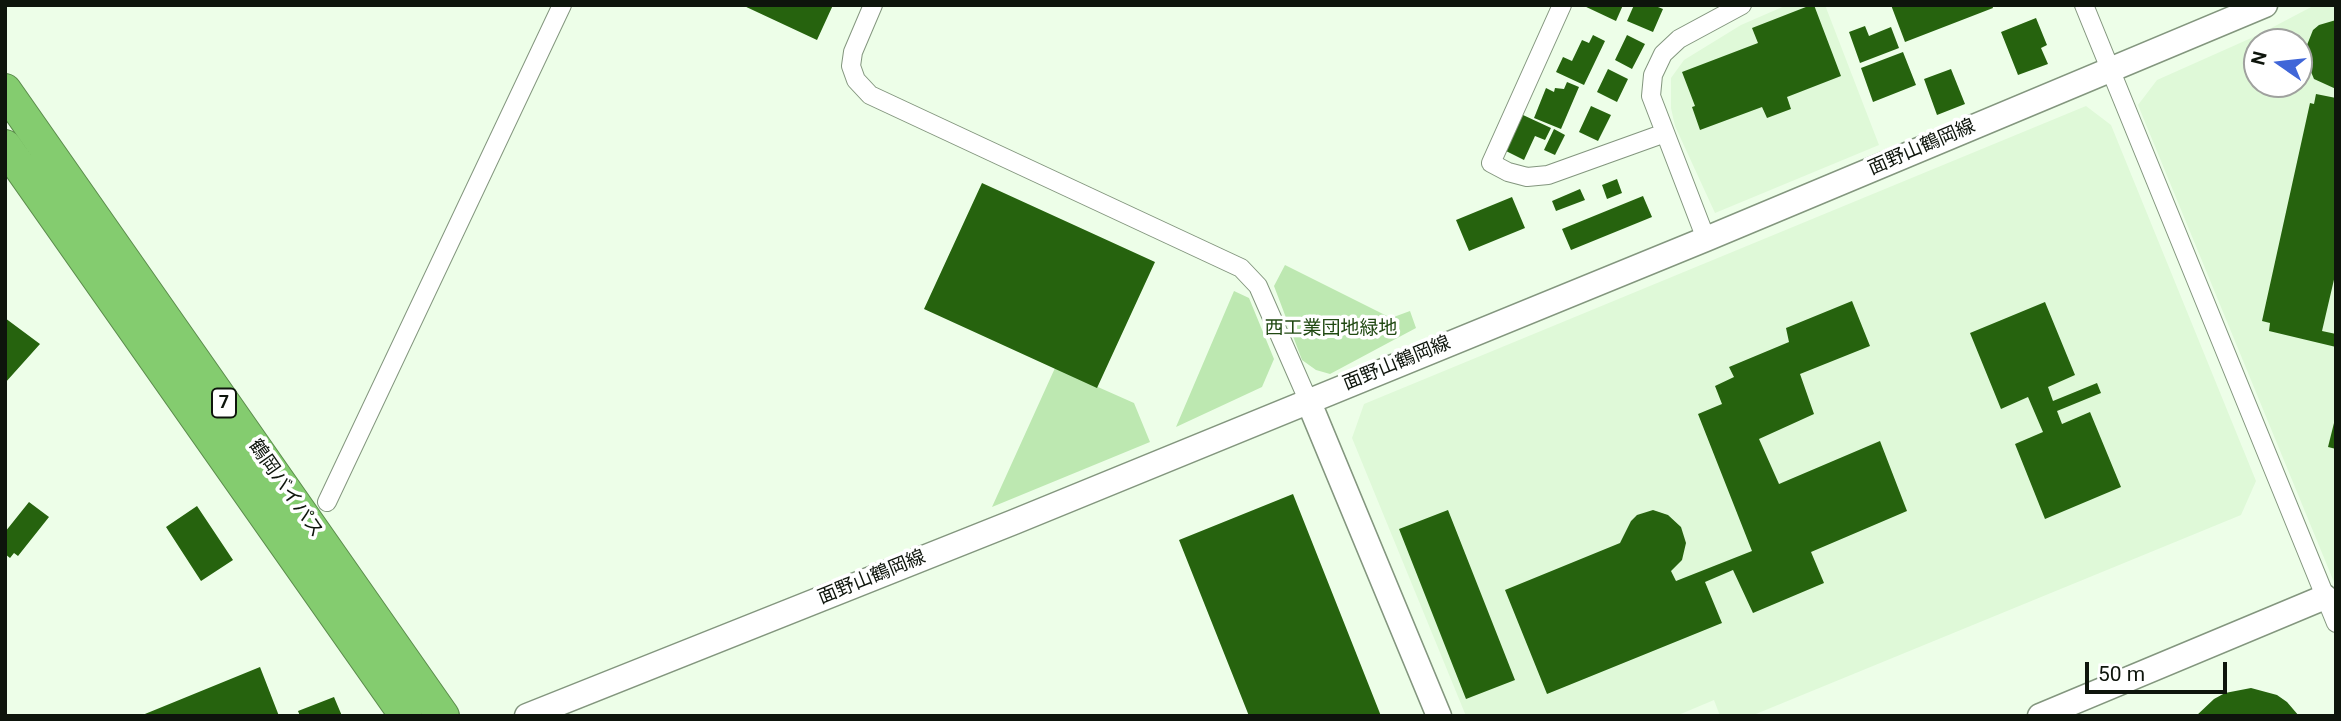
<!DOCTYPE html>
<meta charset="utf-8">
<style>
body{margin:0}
#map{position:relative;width:2341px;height:721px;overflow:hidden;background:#edfee8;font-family:Roboto,sans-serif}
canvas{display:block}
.frame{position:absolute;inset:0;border:7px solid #0e150c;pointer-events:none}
.north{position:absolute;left:2243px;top:28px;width:70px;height:70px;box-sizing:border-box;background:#fff;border:2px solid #9fa19e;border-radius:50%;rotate:284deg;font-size:19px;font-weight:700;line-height:28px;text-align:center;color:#0e150c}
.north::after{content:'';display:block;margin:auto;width:24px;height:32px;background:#4066d8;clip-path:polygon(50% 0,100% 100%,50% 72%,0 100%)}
.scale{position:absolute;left:2085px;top:662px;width:142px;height:32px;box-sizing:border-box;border:4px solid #0e150c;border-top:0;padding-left:9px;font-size:21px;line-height:24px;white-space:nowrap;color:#0e150c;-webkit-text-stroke:5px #fff;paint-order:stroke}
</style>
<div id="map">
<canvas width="2341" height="721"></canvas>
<div class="frame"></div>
<div class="north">N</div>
<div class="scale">50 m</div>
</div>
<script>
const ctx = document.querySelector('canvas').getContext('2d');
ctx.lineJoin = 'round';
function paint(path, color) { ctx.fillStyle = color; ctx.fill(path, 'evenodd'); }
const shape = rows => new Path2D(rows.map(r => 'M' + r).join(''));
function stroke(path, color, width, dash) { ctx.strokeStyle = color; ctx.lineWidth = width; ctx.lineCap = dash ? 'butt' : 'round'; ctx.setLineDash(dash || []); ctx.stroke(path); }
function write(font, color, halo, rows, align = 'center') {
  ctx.font = font + ' Roboto,"Noto Sans JP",sans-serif'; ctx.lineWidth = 7; ctx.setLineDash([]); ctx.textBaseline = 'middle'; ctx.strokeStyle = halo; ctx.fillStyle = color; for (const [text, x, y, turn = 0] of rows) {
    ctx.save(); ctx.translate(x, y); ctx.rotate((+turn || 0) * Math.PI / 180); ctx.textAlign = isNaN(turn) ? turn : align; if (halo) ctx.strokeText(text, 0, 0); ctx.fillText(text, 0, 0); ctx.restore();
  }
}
paint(shape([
 [1787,5,1825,5,1879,145,1715,213,1675,126,1671,108,1671,78,1684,60,1741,25],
 [2315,5,2336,5,2336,587,2138,105,2157,80,2258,35],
 [2257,42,2299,42,2299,84,2257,84],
 [2086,106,2111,125,2256,481,2241,515,1751,716,1720,716,1714,700,1676,716,1466,716,1352,438,1364,404]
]), '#dff9d8');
paint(shape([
 [1285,265,1391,318,1410,311,1416,328,1330,374,1316,370,1302,360,1274,286],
 [1234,291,1249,298,1274,359,1262,387,1176,427],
 [1055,368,1134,403,1150,442,992,507]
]), '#bde8b1');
paint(shape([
 [742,5,833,5,817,40],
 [1582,5,1623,5,1616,21],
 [1634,5,1653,5,1663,9,1653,32,1627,21],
 [1811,5,1814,5,1841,76,1787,97,1791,109,1767,118,1762,107,1700,130,1692,107,1695,106,1682,72,1758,43,1752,28],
 [1891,5,1992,5,1993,8,1905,42],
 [2036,18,2047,45,2041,48,2048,64,2018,75,2001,32],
 [2336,20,2336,89,2314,79,2306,60,2305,50,2313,30,2319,25],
 [1865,26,1869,36,1891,27,1899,48,1860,63,1849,32],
 [1593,35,1605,41,1584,85,1556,72,1563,57,1572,61,1582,40,1589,43],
 [1627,35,1645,44,1632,69,1615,60],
 [1903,52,1916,85,1873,102,1861,68],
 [1608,69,1628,79,1617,102,1597,92],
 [1951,69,1965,104,1937,115,1924,79],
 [1567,82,1579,87,1561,129,1534,118,1546,88,1554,92,1555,88,1564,89],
 [2316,94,2336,98,2336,271,2322,331,2336,334,2336,347,2269,331,2270,323,2262,321,2310,103,2314,104],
 [1591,106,1611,115,1598,141,1579,132],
 [1523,115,1551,128,1545,140,1535,136,1524,160,1506,151],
 [1554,129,1565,135,1555,155,1544,150],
 [1617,179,1622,193,1607,199,1602,185],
 [982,183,1155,262,1097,388,924,309],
 [1580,189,1585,200,1556,211,1552,201],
 [1643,196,1652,217,1571,250,1562,229],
 [1512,197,1525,228,1469,251,1456,220],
 [1852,301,1870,346,1800,374,1814,414,1759,439,1779,484,1880,441,1907,511,1811,552,1824,583,1753,613,1733,570,1705,582,1722,623,1547,694,1505,590,1620,543,1631,521,1637,515,1653,510,1668,515,1681,527,1686,543,1682,560,1671,571,1676,581,1752,551,1698,414,1722,404,1715,386,1734,377,1729,367,1789,342,1786,328],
 [2045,302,2075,375,2048,387,2053,401,2097,383,2101,393,2057,411,2062,424,2090,412,2121,487,2045,519,2015,444,2043,432,2028,397,2001,409,1970,333],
 [5,318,40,344,5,383],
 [2335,419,2336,419,2336,449,2328,447],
 [1293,494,1381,716,1249,716,1179,540],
 [29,502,49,517,18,556,14,553,10,558,5,554,5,532],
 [197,506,233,560,201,581,166,527],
 [1448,510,1515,680,1466,699,1399,529],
 [260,667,279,716,140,716],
 [2251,688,2277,695,2287,702,2299,716,2196,716,2214,699,2225,693],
 [334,697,342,716,300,716,298,711]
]), '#26630e');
const street = shape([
 [873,5,853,52,851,66,856,80,870,95,1241,268,1258,286,1308,400],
 [1562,5,1491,163,1508,172,1527,177,1548,175,1665,133],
 [2084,5,2336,623],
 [1706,239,1651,96,1653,75,1663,54,1679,39,1742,5],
 [327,502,562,5]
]);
const secondary = shape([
 [1308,400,1439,716],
 [527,716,1014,522,1706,239,2265,5],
 [2040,716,2325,597]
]);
const highway = shape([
 [5,90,443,716],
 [5,146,406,716]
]);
stroke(street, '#83967e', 20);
stroke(secondary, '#83967e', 27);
stroke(highway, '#5b8c4c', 34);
stroke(street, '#fff', 18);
stroke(secondary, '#fff', 24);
stroke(highway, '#84cc6f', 32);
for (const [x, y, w] of [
 [224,403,24]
]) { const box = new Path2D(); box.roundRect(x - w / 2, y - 14.5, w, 29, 5); ctx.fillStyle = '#fff'; ctx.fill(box); stroke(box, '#0e150c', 2); }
write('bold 18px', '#0e150c', null, [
 ["7",224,403]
]);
write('19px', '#0e150c', '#fff', [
 ["面野山鶴岡線",1922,148,-23],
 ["面野山鶴岡線",1397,364,-22],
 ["鶴岡バイパス",285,489,55],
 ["面野山鶴岡線",872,578,-22]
]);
write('19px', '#204912', '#fff', [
 ["西工業団地緑地",1331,329]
]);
</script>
